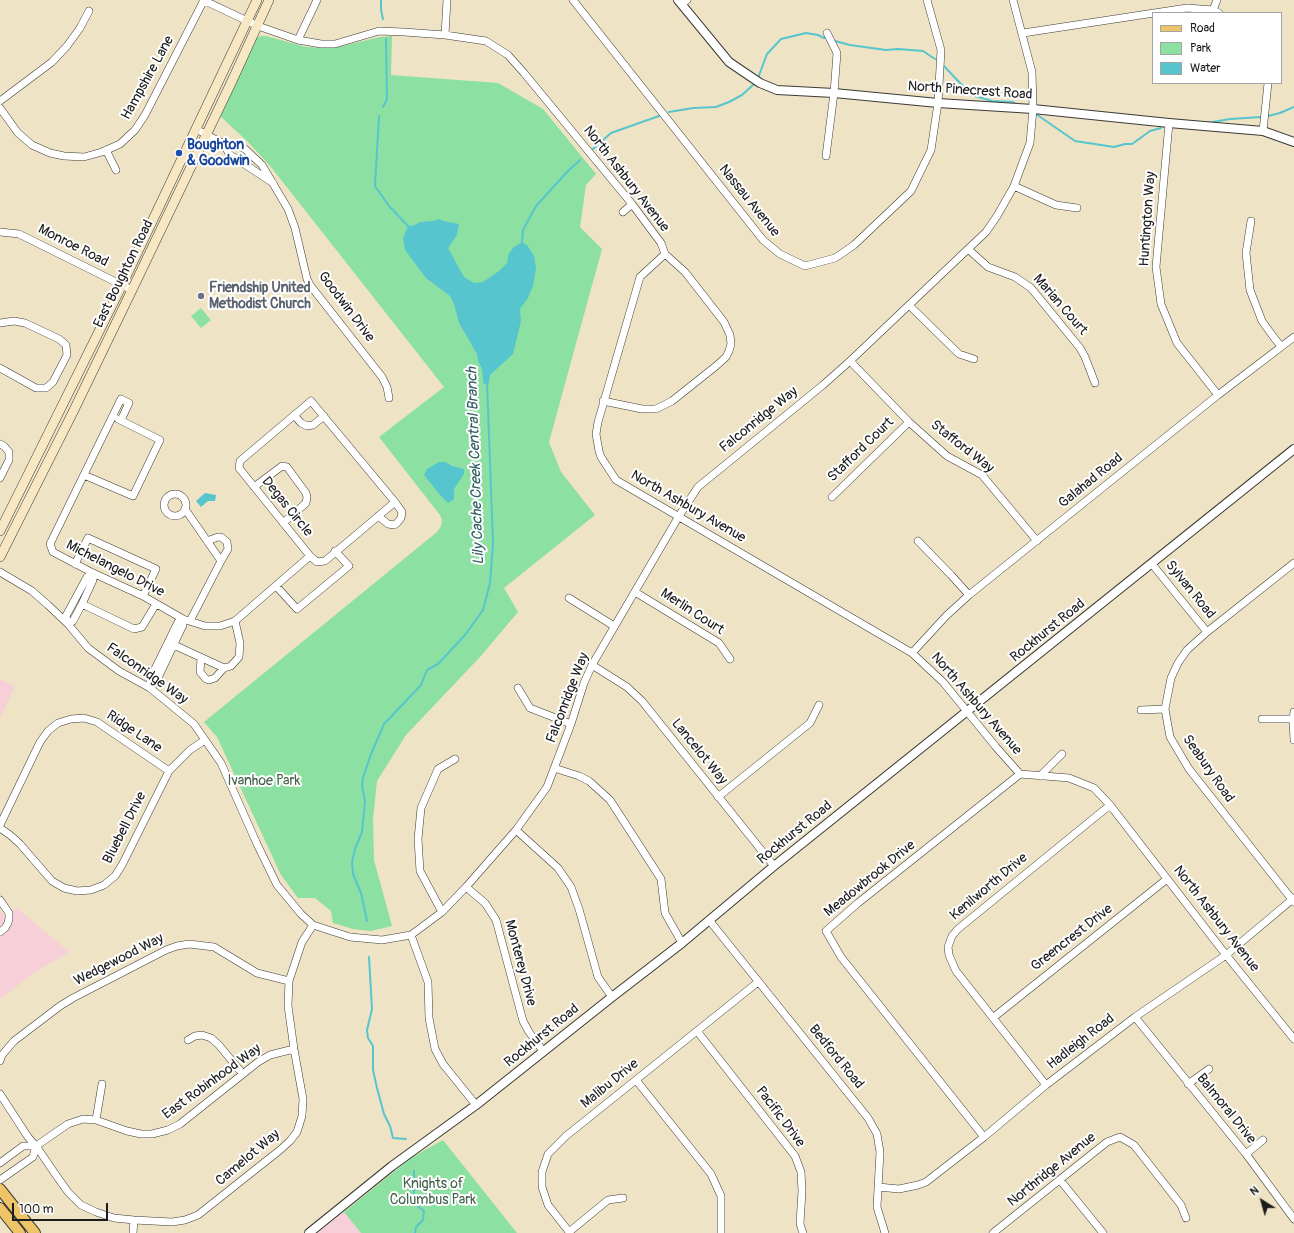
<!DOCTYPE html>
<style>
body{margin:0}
#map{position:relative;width:1294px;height:1233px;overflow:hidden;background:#eee3c5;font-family:Pangolin,sans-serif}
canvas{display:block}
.legend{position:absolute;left:1152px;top:12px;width:130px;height:72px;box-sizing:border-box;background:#fff;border:1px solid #a4a4a4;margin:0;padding:5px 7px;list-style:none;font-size:12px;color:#1c1c1c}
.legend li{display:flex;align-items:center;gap:8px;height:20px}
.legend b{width:20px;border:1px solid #a4a4a4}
.north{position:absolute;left:1242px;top:1181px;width:40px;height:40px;-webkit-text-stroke:3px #fff;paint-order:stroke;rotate:323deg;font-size:11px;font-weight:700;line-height:16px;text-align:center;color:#1c1c1c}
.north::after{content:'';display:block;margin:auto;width:14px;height:18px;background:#1c1c1c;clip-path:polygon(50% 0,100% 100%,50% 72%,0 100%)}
.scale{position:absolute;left:12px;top:1203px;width:96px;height:18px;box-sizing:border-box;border:2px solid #1c1c1c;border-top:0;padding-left:5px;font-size:12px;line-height:14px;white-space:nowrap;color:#1c1c1c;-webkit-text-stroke:3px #fff;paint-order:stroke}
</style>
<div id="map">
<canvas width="1294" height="1233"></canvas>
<ul class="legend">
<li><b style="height:5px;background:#eec469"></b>Road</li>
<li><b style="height:11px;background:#8ce0a1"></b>Park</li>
<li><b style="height:11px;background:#57c5cd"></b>Water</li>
</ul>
<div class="north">N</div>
<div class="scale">100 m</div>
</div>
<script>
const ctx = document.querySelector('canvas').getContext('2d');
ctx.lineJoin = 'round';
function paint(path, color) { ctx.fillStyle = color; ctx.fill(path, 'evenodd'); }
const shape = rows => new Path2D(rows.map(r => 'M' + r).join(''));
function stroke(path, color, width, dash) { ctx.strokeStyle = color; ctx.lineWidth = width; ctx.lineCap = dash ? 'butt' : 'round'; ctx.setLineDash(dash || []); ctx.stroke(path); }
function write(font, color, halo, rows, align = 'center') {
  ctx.font = font + ' Pangolin,sans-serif'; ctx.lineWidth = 4; ctx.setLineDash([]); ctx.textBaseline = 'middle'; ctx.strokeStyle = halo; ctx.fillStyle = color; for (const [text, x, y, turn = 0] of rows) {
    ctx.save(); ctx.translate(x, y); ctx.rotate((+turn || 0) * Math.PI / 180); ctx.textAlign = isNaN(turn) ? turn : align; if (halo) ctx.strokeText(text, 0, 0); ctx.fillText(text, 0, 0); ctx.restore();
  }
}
paint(shape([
 [0,679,15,687,0,718],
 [17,908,69,952,37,971,0,999,0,911,5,917],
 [344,1212,361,1233,317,1233]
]), '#f6cfd8');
paint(shape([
 [261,36,266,36,306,47,334,48,380,37,392,36,391,75,498,83,543,109,596,174,586,185,580,227,602,249,549,442,561,472,595,515,504,588,518,612,480,657,406,735,377,781,373,819,374,860,392,926,371,931,353,929,333,923,331,911,315,898,298,898,281,875,217,737,204,722,437,532,441,526,442,520,440,515,379,437,444,387,271,167,248,142,219,115,256,38],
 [201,308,211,320,201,328,191,316],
 [443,1140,517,1233,361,1233,344,1212,411,1158]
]), '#8ce0a1');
paint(shape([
 [439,219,443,221,459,224,457,235,448,248,464,277,474,283,483,282,499,271,507,263,509,253,514,247,522,242,527,245,534,256,536,269,533,286,528,298,520,309,521,321,513,354,490,375,489,383,484,384,483,380,482,369,478,361,477,354,459,323,454,304,450,296,426,278,405,250,403,239,408,226,415,225,420,222,432,221],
 [439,462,445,462,452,466,464,469,464,474,454,489,454,499,448,503,441,496,424,475,427,469],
 [205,493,216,495,215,501,208,501,201,507,196,501]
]), '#57c5cd');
stroke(shape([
 [381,0,381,10,383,19],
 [835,41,850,45,886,50,898,49,923,51,935,59],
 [942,64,961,84,975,96,992,101,1013,102,1017,105],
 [758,78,767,54,781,39,806,33,818,35,824,38],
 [383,107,387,99,386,39],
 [669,112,693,108,716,107,729,102,742,95,753,85],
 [1036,114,1075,141,1114,147,1125,144,1132,144,1150,131,1161,128],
 [379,116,375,186,389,206,409,227],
 [1268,116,1280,113,1294,107],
 [1207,123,1230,119,1261,117],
 [593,149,611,133,659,116],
 [522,242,523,230,536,206,567,172,580,160],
 [367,921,361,893,353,874,352,862,355,849,362,832,365,801,362,786,363,778,371,754,384,724,421,685,427,670,438,664,465,635,483,610,490,583,493,543,487,382],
 [369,957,372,1009,367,1030,368,1038,373,1046,373,1070,377,1088,384,1114,390,1126,393,1138,406,1139],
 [414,1171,414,1203,424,1211,423,1220,416,1227,415,1233]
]), '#57c5cd', 2);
const minor = shape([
 [203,0,258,26,298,40,321,44,335,44,379,31,404,32,445,35,486,41,508,55,524,73,632,204,661,243,665,254,640,277,598,422,596,434,599,451,601,457,616,480,912,653,943,682,996,747,1020,774,1069,778,1094,788,1110,805,1226,955,1294,1039],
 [573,0,763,240,780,254,805,266,835,258,841,254,854,245,911,191,931,150,938,103,941,50,927,0],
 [682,4,687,0],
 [1213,10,1217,0],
 [1023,33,1187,8,1213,10,1219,13],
 [445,35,447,0],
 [298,40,317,0],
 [0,101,52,62,67,46,80,28,89,11],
 [0,108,18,133,32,145,50,153,64,156,84,157,102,152,120,144,135,130,145,115,204,0],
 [1169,123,1156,267,1161,304,1177,343,1218,395],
 [196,129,224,144],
 [1263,131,1268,83],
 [106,150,116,170],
 [826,156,834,93,837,53,827,33],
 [273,183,229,154,224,144,235,144,245,149,262,165,288,209,295,228,307,279,310,285,382,377,387,387,389,398],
 [1014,186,1056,205,1077,208],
 [623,212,632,204],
 [1251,221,1246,253,1250,290,1262,321,1275,339,1281,346],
 [0,232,19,234,132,290],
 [968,249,988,267,1015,277,1031,288,1080,348,1085,357,1095,383],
 [910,306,959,354,974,359],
 [0,323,14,321,25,323,59,339,66,345,67,355,53,382,46,388,36,388,0,368],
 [850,361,909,422,947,456,982,475,1037,541],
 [311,401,395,502,325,561,317,562,310,556,239,468,240,461,311,401],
 [603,401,642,409,656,409,672,401,716,366,726,357,729,351,731,344,730,335,724,322,685,272,665,254],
 [294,415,301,423,307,426,313,425,324,416],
 [121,420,129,403,121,399,50,544,53,552,93,573,143,596,183,619,205,626,220,626,235,621,310,556],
 [0,444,4,446,9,452,9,460,0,478],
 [84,475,133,496,160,440,118,419],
 [254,487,282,466,287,467,306,493,307,497,306,503,283,523],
 '164 505a11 11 0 1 1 22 0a11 11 0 1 1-22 0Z',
 [832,497,909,422],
 [185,509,221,561,190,621],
 [378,516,388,524,394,525,397,523,401,518,402,512,395,502],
 [207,541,218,537,221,537,227,542,228,549,221,561],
 [918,541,951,575,969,595],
 [75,564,88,538,156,569,143,596],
 [1152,564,1207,632],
 [0,572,32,591,48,605,68,624,88,648,119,671,150,688,194,724,221,763,257,844,277,885,301,914,313,925,350,937,382,940,411,935,442,912,466,887,516,830,547,787,571,724,584,683,592,665,679,516,698,487,823,385,850,361,968,249,986,232,997,216,1014,186,1030,143,1033,109,1032,72,1013,0],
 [93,573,93,580,82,604,73,621,68,624,66,616,87,577,93,573],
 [276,586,297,609,349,566,335,551],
 [635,592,719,643,730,659],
 [569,598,614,626],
 [82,604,134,629,142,627,156,604],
 [174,645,224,668,231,666,239,657,240,643,235,621],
 [912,653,946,616,969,595,1218,395,1294,337],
 [201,658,200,672,206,679,209,680,215,678,224,668],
 [592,665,627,687,642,701,774,866],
 [150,688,150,679,178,622,183,619],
 [150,688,156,682,183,625,183,619],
 [518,688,530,708,571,724],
 [1141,710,1165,709],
 [1294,712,1293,719,1294,740],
 [1262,719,1293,719],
 [554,768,579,776,589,781,610,800,661,879,665,913,682,943],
 [1040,776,1062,754],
 [718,797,810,723,819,705],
 [0,825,40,742,48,731,58,723,71,719,84,718,97,722,169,771],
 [0,828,10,835,20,844,52,881,64,888,77,891,91,890,104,885,115,876,122,865,169,771,190,750,205,740],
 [516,830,558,868,571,887,579,909,598,977,612,997],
 [466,887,485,903,496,920,523,1021,529,1032,543,1051],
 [0,900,9,913,9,918,8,923,5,928,0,932],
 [1294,902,1189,769,1170,737,1165,709,1171,678,1178,663,1187,650,1207,632,1294,563],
 [442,912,420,871,418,839,421,808,438,769,455,759],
 [709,920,868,1118,877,1134,880,1152,877,1207,885,1233],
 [411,935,428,982,429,1018,435,1049,443,1064,476,1105],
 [994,1017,1167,879],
 [1135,1017,1246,1154,1294,1219],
 [697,1031,795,1156,801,1172,802,1191,800,1224,803,1233],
 [188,1040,195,1036,202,1035,211,1038,218,1044,242,1073],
 [0,1061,2,1055,14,1041,60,1006,73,998,166,950,177,946,189,944,214,947,257,973,289,981],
 [636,1080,711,1174,721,1196,721,1233],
 [1188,1084,1209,1069],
 [1046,1085,956,971,949,955,948,947,952,936,958,929,1110,805],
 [0,1094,28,1137,36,1146,58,1178,68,1192,81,1205,96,1212,114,1218,134,1220,172,1222,185,1220,198,1215,280,1150,290,1141,297,1132,302,1116,303,1099,294,1049,288,1006,289,981,302,942,313,925],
 [96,1120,102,1084],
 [984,1137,841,957,826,931,858,903,1020,774],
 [1246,1154,1263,1140],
 [0,1163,23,1146,36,1146],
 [0,1180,33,1157,36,1146,68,1124,83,1119,96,1120,127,1131,141,1134,152,1134,168,1130,180,1124,258,1062,270,1055,294,1049],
 [1060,1180,1103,1233],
 [878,1187,899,1189,918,1185,926,1182,984,1137,1046,1085,1135,1017,1226,955,1294,898],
 [569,1232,608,1200,623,1198],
 [133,1233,134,1220],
 [570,1233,548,1205,542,1187,542,1172,548,1154,566,1136,758,982],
 [993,1233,1107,1142,1120,1137,1134,1145,1181,1205,1186,1218]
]);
const tertiary = shape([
 [678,0,729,62,760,83,777,90,834,93,938,103,1033,109,1169,123,1263,131,1294,142],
 [309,1233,392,1166,476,1105,612,997,682,943,774,866,1294,449]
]);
const secondary = shape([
 [0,531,122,285,257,0],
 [0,557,73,412,132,290,232,81,269,0]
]);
const primary = shape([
 [0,1189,35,1233],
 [0,1208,20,1233]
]);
stroke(minor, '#3c3a35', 8);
stroke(tertiary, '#3c3a35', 10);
stroke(secondary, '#3c3a35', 10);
stroke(primary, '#3c3a35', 12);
stroke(minor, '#fff', 7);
stroke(tertiary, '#fff', 8);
stroke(secondary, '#f8e7c3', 9);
stroke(primary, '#eec469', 10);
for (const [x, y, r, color] of [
 [179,153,4,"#1a4fb4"],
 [201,296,4,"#6b7280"]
]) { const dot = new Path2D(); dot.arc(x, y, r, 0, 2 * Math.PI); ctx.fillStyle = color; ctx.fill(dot); stroke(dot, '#fff', 1.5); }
write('14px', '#1c1c1c', '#fff', [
 ["Hampshire Lane",148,78,-61],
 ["North Pinecrest Road",970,91,4],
 ["North Ashbury Avenue",626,179,52],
 ["Nassau Avenue",749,201,51],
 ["Huntington Way",1148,219,-86],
 ["Monroe Road",73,246,27],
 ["East Boughton Road",124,274,-64],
 ["Marian Court",1060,305,49],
 ["Goodwin Drive",346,307,53],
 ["Falconridge Way",759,420,-39],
 ["Stafford Way",962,447,38],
 ["Stafford Court",861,450,-44],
 ["Galahad Road",1091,481,-39],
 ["Degas Circle",287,507,51],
 ["North Ashbury Avenue",688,507,30],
 ["Michelangelo Drive",115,569,27],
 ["Sylvan Road",1190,590,51],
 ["Merlin Court",692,612,33],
 ["Rockhurst Road",1048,631,-39],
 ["Falconridge Way",147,674,35],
 ["Falconridge Way",568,698,-69],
 ["North Ashbury Avenue",976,704,49],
 ["Ridge Lane",134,732,34],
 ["Lancelot Way",699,752,51],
 ["Seabury Road",1208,769,55],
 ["Bluebell Drive",125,828,-63],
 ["Rockhurst Road",795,833,-39],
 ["Meadowbrook Drive",870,879,-39],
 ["Kenilworth Drive",989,887,-40],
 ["North Ashbury Avenue",1216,919,52],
 ["Greencrest Drive",1072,938,-38],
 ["Wedgewood Way",119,960,-27],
 ["Monterey Drive",520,963,75],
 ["Rockhurst Road",542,1036,-39],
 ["Hadleigh Road",1081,1042,-38],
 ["Bedford Road",836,1057,51],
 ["East Robinhood Way",212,1082,-36],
 ["Malibu Drive",610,1084,-39],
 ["Balmoral Drive",1226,1109,51],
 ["Pacific Drive",780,1117,53],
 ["Camelot Way",248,1158,-40],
 ["Northridge Avenue",1052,1170,-39]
]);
write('bold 14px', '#164399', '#fff', [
 ["Boughton",187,145],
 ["& Goodwin",187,161]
], 'left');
write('bold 14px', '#5b616d', '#fff', [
 ["Friendship United",209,288],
 ["Methodist Church",209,304]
], 'left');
write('14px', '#43614b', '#fff', [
 ["Ivanhoe Park",264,781],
 ["Knights of",433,1184],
 ["Columbus Park",433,1200]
]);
write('italic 15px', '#346063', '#fff', [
 ["Lily Cache Creek Central Branch",476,466,-92]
]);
</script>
